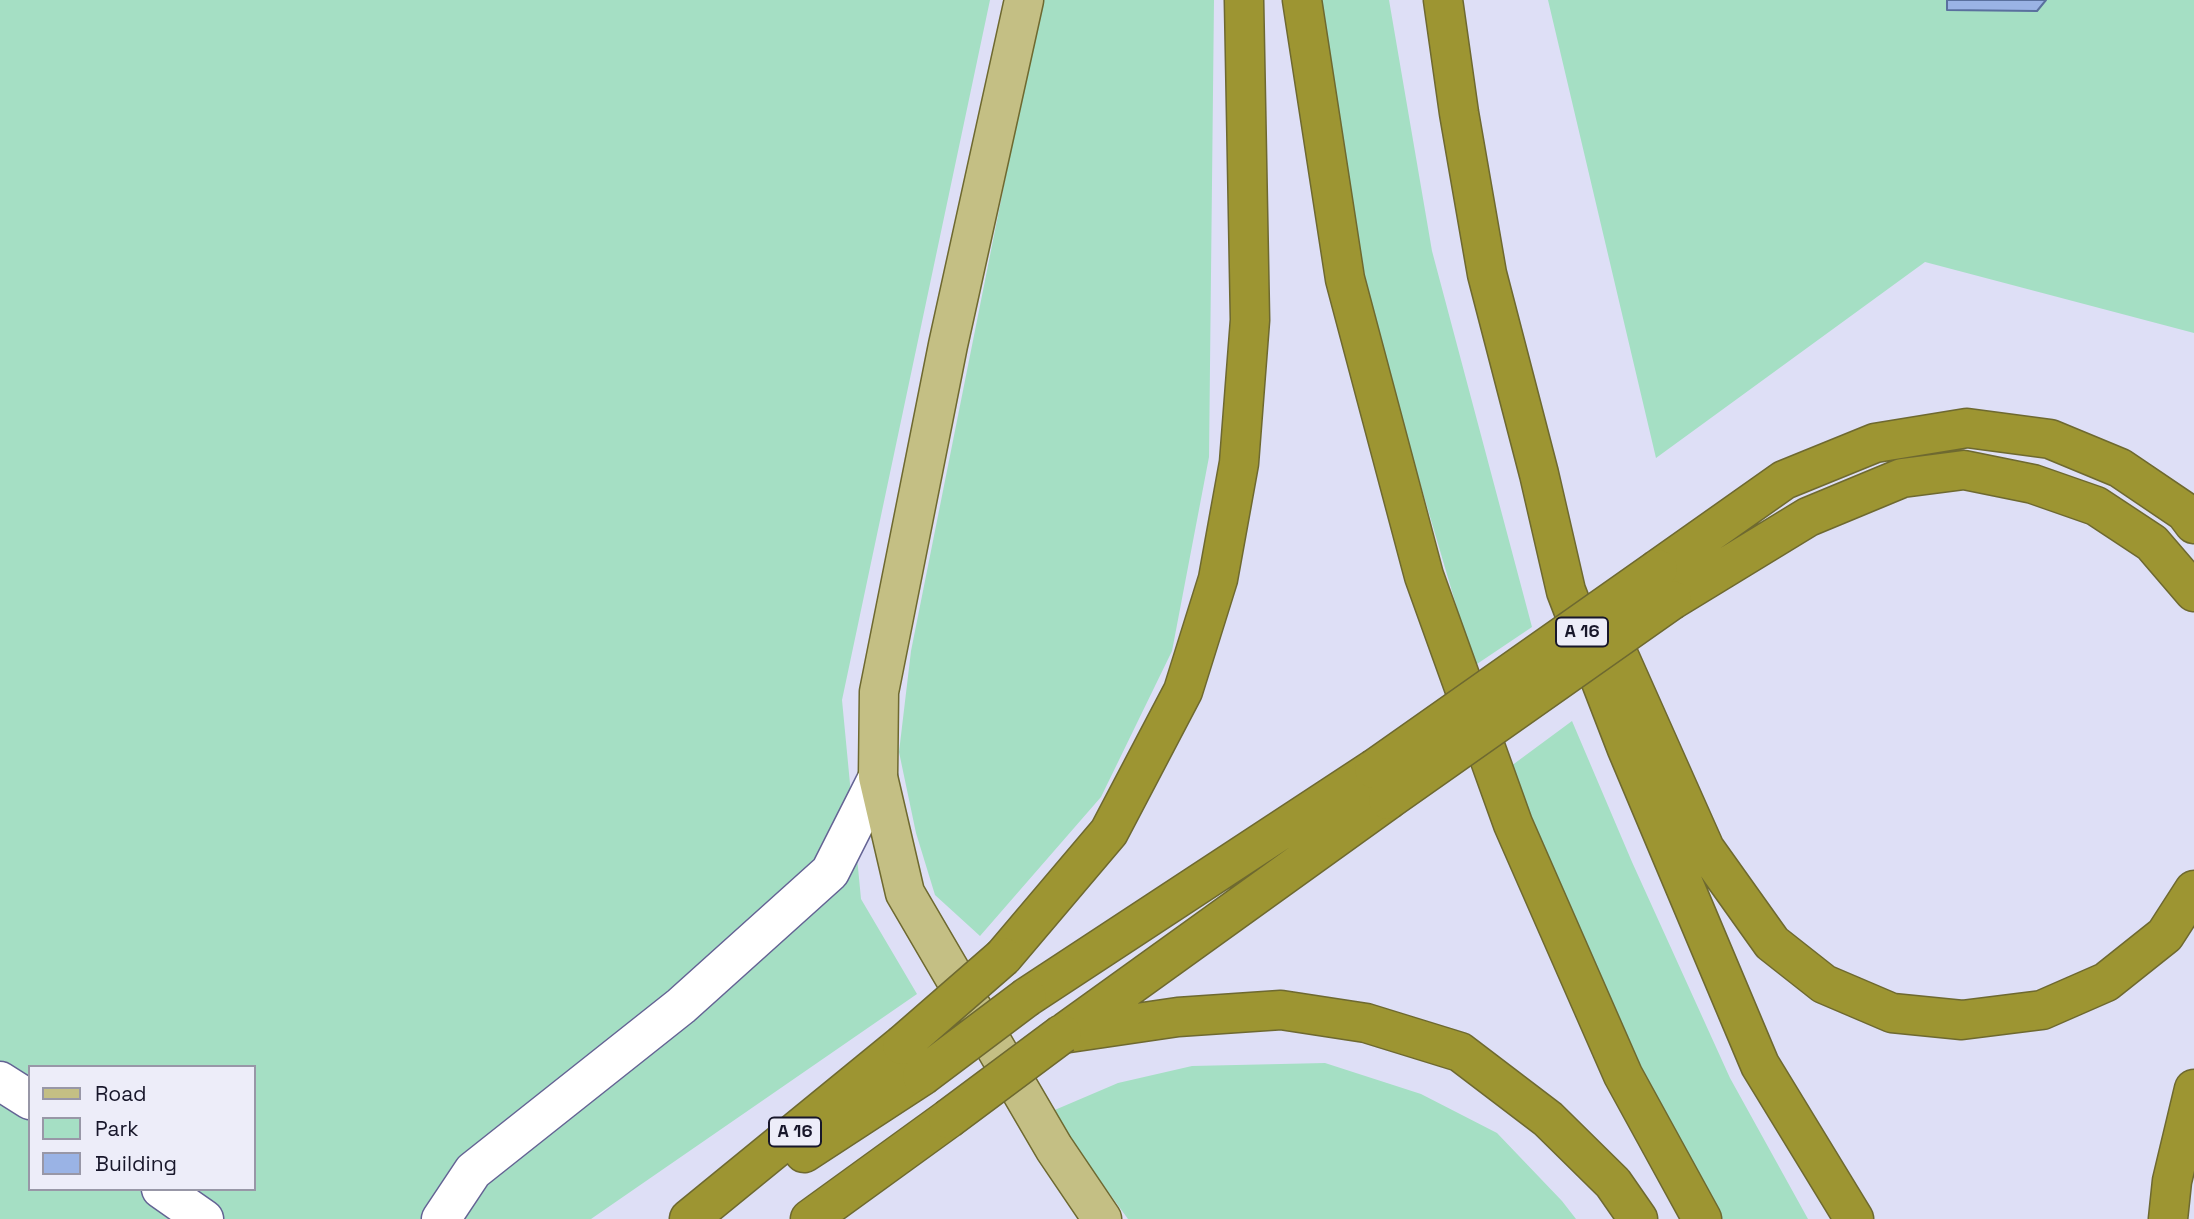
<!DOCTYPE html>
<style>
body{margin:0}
#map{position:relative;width:2194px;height:1219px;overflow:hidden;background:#dedff6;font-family:"Space Grotesk",sans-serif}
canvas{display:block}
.legend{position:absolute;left:28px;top:1065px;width:228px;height:126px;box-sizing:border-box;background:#ededf9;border:2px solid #9897a7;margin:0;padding:9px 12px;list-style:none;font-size:21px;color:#18172b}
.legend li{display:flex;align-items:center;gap:14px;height:35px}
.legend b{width:35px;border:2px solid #9897a7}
</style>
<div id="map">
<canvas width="2194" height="1219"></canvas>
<ul class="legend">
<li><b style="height:9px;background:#c4bf84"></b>Road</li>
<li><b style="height:19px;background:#a5dfc4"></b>Park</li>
<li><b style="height:19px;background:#9ab3e5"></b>Building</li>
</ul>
</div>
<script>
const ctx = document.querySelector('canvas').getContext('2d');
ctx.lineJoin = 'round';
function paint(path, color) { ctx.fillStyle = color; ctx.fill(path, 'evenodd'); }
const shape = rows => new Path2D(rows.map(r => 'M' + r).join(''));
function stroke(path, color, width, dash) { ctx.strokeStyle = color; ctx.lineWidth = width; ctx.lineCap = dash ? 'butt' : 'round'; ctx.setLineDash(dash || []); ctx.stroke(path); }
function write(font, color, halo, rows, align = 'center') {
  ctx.font = font + ' "Space Grotesk",sans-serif'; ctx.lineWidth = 7; ctx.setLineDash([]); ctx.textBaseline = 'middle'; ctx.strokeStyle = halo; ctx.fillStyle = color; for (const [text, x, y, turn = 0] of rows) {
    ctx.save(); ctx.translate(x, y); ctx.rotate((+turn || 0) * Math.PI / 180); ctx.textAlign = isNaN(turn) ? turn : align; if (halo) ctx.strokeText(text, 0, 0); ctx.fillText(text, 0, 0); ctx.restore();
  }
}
paint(shape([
 [0,0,990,0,842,700,861,899,917,994,591,1219,0,1219],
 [30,1067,254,1067,254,1189,30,1189],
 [1041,0,1214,0,1209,457,1172,651,1101,797,980,936,935,895,916,833,899,752,911,651],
 [1317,0,1389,0,1432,251,1532,627,1474,666,1375,330,1323,51],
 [1548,0,2194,0,2194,333,1925,262,1656,458],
 [1572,721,1632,862,1730,1078,1808,1219,1721,1219,1629,1044,1507,769],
 [1325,1063,1421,1094,1497,1133,1562,1201,1576,1219,1128,1219,1050,1112,1118,1083,1192,1066]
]), '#a5dfc4');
const building = shape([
 [1947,0,2046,0,2037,11,1947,10,1947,0]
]);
paint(building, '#9ab3e5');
stroke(building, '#5a709e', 2);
const minor = shape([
 [0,1081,30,1100],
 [161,1189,204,1219],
 [441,1219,473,1171,681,1006,830,872,878,777]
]);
const major = shape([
 [1024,0,948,345,879,692,878,777,905,893,1054,1148,1102,1219]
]);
const highway = shape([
 [1302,0,1345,279,1424,576,1513,824,1623,1075,1702,1219],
 [1443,0,1459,113,1487,274,1539,474,1566,591,1627,749,1760,1065,1854,1219],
 [1658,569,1784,480,1875,443,1967,428,2050,439,2120,468,2185,512,2194,524],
 [1672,600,1808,517,1902,478,1964,470,2033,484,2096,506,2152,543,2194,592],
 [1599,611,1705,849,1772,943,1824,984,1892,1013,1962,1020,2042,1010,2106,982,2165,935,2194,890],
 [1003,957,1109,832,1183,691,1218,579,1239,463,1250,320,1244,0],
 [1027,997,1374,769],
 [1067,1031,1388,800],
 [1062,1034,1178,1017,1281,1010,1366,1023,1460,1052,1548,1119,1613,1183,1638,1219],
 [804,1153,922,1076],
 [689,1219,902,1045],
 [810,1219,948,1119],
 [2168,1219,2172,1181,2194,1089]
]);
stroke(minor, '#646394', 41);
stroke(major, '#6e6930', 41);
stroke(highway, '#6e6930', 41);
stroke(minor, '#fff', 38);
stroke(major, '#c4bf84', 38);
stroke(highway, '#9d9532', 38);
const highwayBridge = shape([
 [1374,769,1658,569],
 [1388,800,1672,600],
 [902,1045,1003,957],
 [922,1076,1027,997],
 [948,1119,1062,1034]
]);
stroke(highwayBridge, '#6e6930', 41, []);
stroke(highwayBridge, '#9d9532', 38);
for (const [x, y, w] of [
 [1582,632,52],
 [795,1132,52]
]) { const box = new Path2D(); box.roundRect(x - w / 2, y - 14.5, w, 29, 5); ctx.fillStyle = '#ededf9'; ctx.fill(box); stroke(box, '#18172b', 2); }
write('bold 18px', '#18172b', null, [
 ["A 16",1582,632],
 ["A 16",795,1132]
]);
</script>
